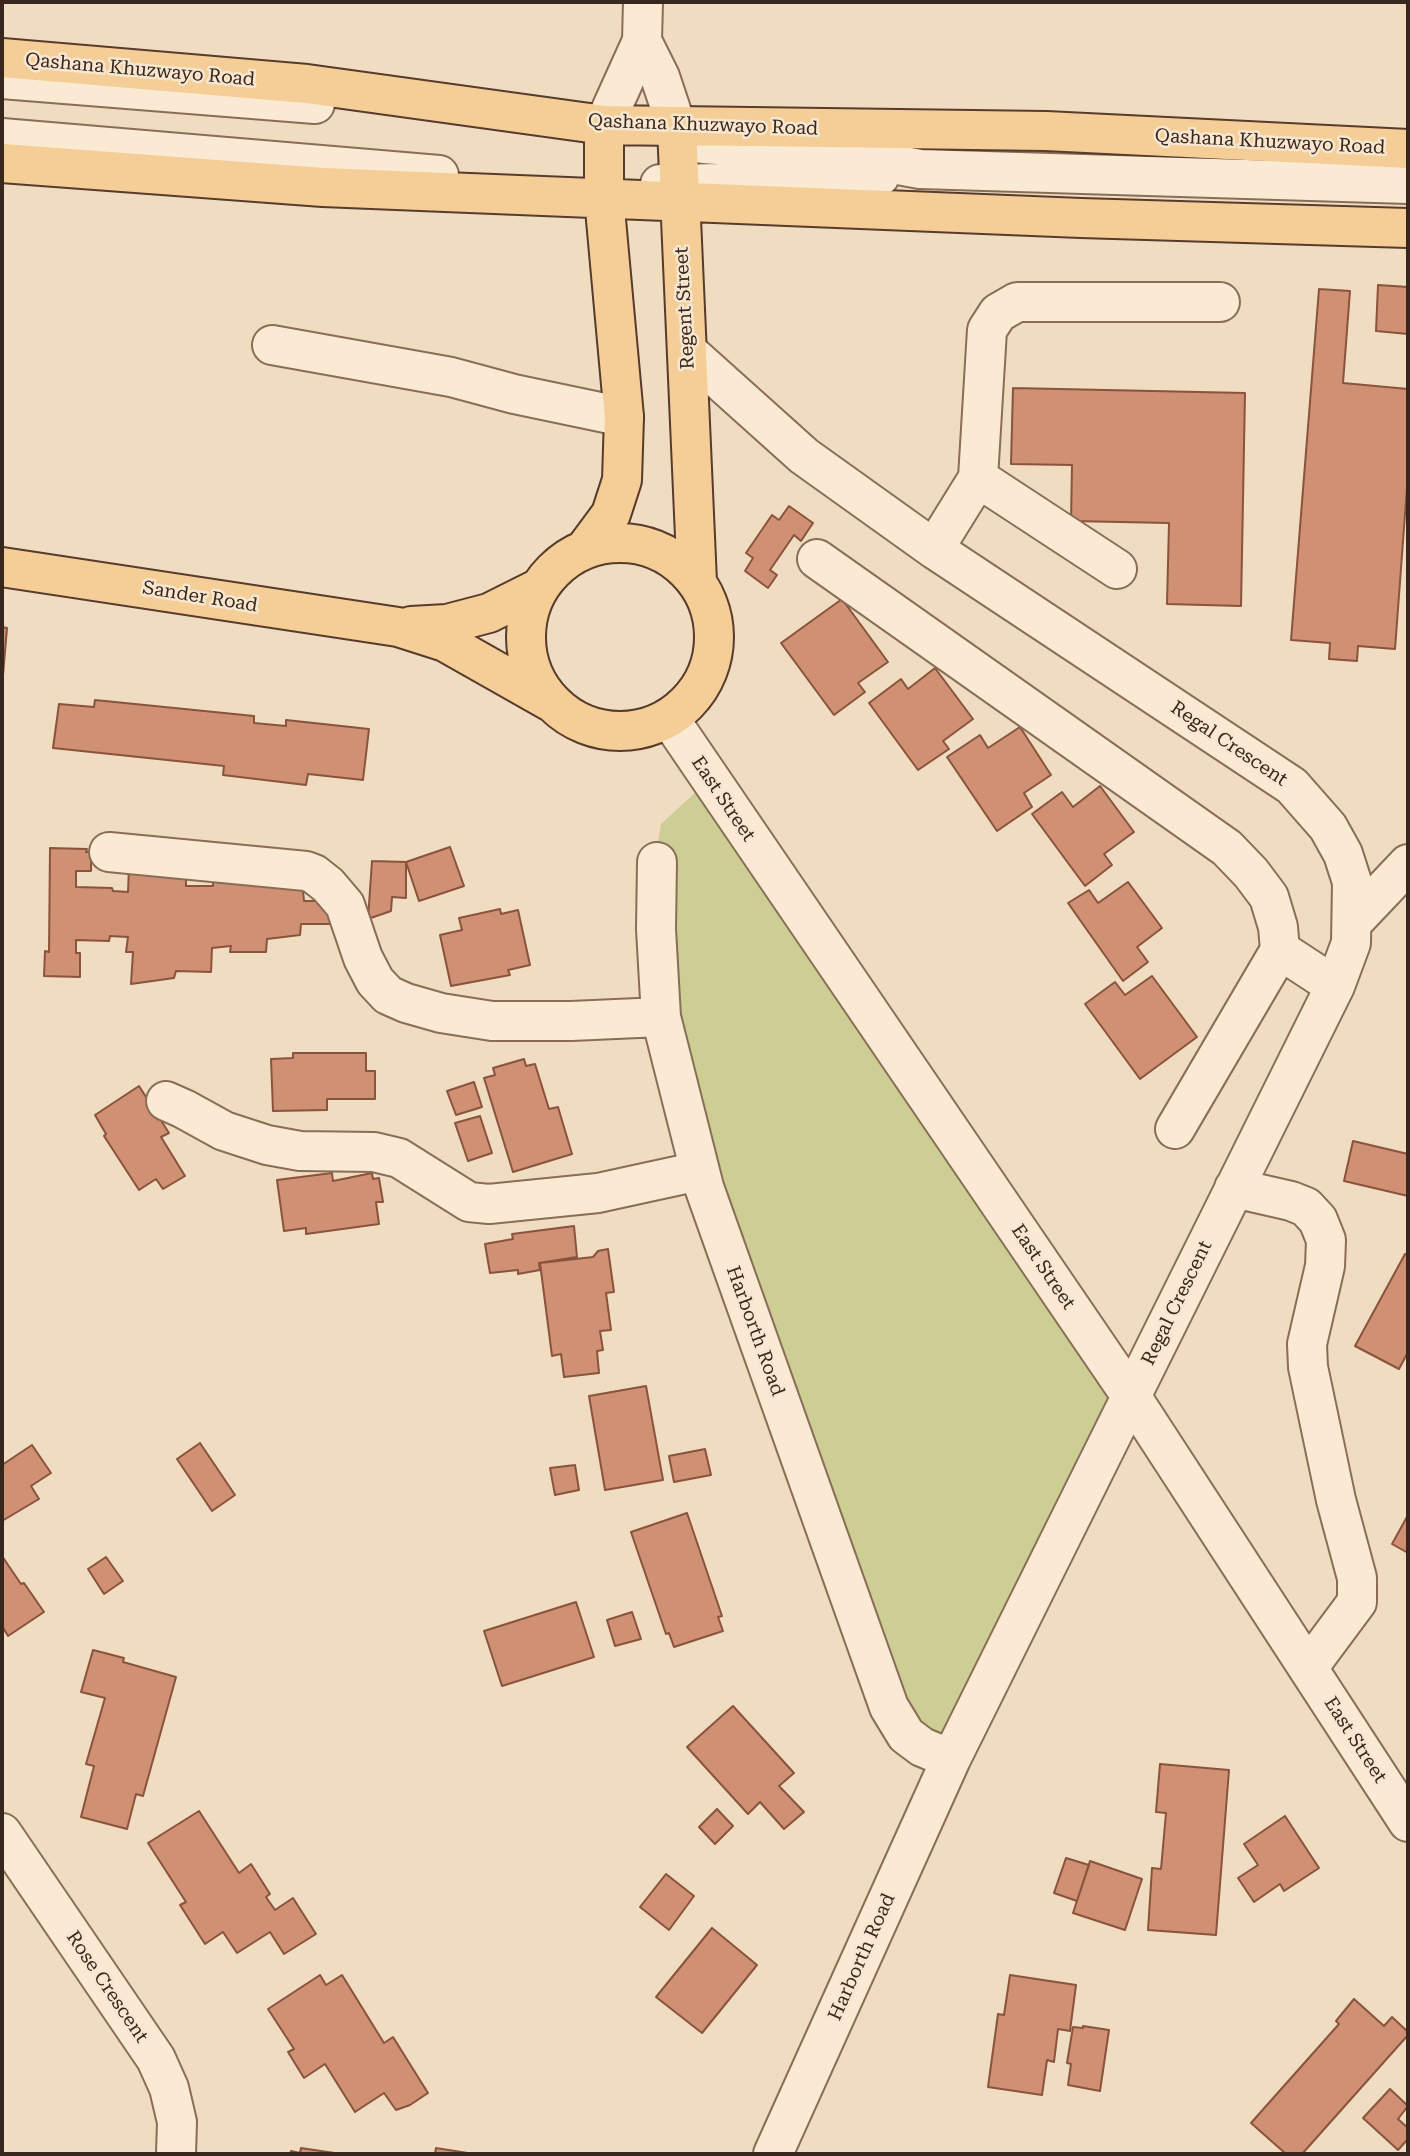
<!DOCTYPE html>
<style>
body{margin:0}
#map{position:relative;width:1410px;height:2156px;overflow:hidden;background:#f0dcc0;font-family:"Roboto Serif",serif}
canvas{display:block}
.frame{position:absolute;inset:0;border:4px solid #38271c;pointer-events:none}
</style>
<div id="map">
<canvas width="1410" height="2156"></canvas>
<div class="frame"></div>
</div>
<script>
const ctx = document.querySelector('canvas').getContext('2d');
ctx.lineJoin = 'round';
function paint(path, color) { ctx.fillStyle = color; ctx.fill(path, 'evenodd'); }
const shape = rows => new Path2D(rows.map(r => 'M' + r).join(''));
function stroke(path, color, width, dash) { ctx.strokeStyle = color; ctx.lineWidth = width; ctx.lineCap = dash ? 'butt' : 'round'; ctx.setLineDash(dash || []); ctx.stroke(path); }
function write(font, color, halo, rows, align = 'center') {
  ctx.font = font + ' "Roboto Serif",serif'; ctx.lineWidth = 5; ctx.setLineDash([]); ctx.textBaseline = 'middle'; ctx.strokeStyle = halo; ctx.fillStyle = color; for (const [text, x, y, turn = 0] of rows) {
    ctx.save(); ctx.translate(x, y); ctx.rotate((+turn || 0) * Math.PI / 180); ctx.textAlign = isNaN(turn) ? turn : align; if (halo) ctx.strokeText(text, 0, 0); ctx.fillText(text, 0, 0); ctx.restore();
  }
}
paint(shape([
 [710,779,1132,1396,954,1762,920,1748,698,1169,655,861,661,824]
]), '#cdce94');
const building = shape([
 [1378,285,1408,287,1408,334,1376,331,1378,285],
 [1319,289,1350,291,1343,383,1408,389,1408,474,1395,649,1358,646,1357,661,1329,659,1330,643,1291,640,1319,289],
 [1013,388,1245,393,1241,606,1167,604,1169,523,1071,521,1072,465,1011,464,1013,388],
 [789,506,813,523,801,541,794,535,770,570,777,575,768,588,745,571,753,558,746,553,772,515,779,520,789,506],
 [842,599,888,662,858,683,865,692,834,715,781,643,842,599],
 [2,627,7,628,2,687,2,627],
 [935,668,973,719,943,741,949,749,918,770,869,703,901,679,908,689,935,668],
 [95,700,254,716,254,723,286,726,286,720,369,729,363,780,308,774,306,785,223,775,224,766,53,748,59,704,94,707,95,700],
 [1020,727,1051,775,1024,793,1032,807,997,831,947,757,980,735,988,748,1020,727],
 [1100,786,1134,832,1104,854,1112,865,1085,886,1032,814,1062,792,1073,807,1100,786],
 [450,847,464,886,419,901,406,862,450,847],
 [50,848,87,849,86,852,91,852,91,871,76,871,76,887,112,888,113,891,128,892,129,866,186,870,186,886,213,886,213,882,300,874,299,890,303,890,304,901,334,901,334,924,301,924,300,935,267,939,266,952,230,952,231,946,212,948,211,972,176,971,174,978,131,984,133,952,126,952,128,937,110,936,109,941,76,940,76,953,80,953,80,977,44,976,45,951,49,952,50,848],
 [372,861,406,862,406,898,392,897,391,911,368,919,372,861],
 [1128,882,1162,928,1137,947,1148,962,1123,981,1068,903,1089,890,1098,903,1128,882],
 [500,909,501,914,518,910,530,965,508,970,510,975,451,986,440,935,462,930,459,918,500,909],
 [1152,976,1197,1037,1140,1079,1085,1004,1115,982,1125,995,1152,976],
 [293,1053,366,1053,366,1071,375,1071,375,1099,327,1099,327,1110,273,1111,271,1059,293,1058,293,1053],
 [524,1059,526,1066,535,1064,549,1109,558,1107,572,1154,513,1172,484,1078,495,1075,493,1068,524,1059],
 [474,1082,482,1107,456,1115,447,1091,474,1082],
 [139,1086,169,1133,161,1137,185,1176,163,1189,156,1179,139,1190,104,1136,106,1134,95,1115,139,1086],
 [480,1116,492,1153,468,1161,455,1123,480,1116],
 [1353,1141,1408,1154,1408,1196,1344,1181,1353,1141],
 [332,1173,333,1181,372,1173,373,1179,379,1178,383,1202,376,1202,379,1224,306,1234,306,1228,284,1231,277,1180,332,1173],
 [574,1226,577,1257,539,1263,540,1270,518,1274,518,1270,490,1273,485,1244,513,1239,512,1234,574,1226],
 [608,1249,614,1292,606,1293,611,1330,600,1331,603,1350,597,1351,599,1373,564,1377,561,1354,552,1356,540,1263,593,1257,598,1251,608,1249],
 [1405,1254,1408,1255,1408,1352,1399,1369,1355,1346,1405,1254],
 [646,1386,663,1480,605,1490,589,1396,646,1386],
 [200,1443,235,1495,212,1511,177,1459,200,1443],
 [32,1445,51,1473,31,1486,39,1499,2,1521,2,1465,32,1445],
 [705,1449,711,1475,674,1482,669,1456,705,1449],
 [575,1465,579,1490,555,1495,550,1468,575,1465],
 [687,1513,722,1616,718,1617,723,1631,674,1647,669,1633,666,1634,631,1532,687,1513],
 [1408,1515,1408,1553,1392,1544,1408,1515],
 [2,1556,21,1584,24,1583,44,1612,8,1636,2,1626,2,1556],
 [106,1557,123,1581,104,1594,88,1569,106,1557],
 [576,1602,594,1657,502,1686,484,1631,576,1602],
 [632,1612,641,1639,615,1646,607,1620,632,1612],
 [93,1650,124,1658,123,1662,176,1677,143,1796,136,1794,127,1829,81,1817,94,1766,86,1764,105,1698,81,1692,93,1650],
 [733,1706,794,1773,779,1786,804,1812,784,1829,760,1802,748,1814,687,1747,733,1706],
 [1160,1764,1229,1770,1216,1935,1148,1930,1152,1868,1161,1869,1166,1813,1156,1812,1160,1764],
 [717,1809,733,1826,715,1844,699,1827,717,1809],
 [199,1811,239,1873,251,1864,270,1894,266,1897,275,1910,293,1898,316,1934,284,1954,270,1932,237,1953,223,1932,205,1944,180,1905,186,1902,148,1843,199,1811],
 [1285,1816,1319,1868,1284,1891,1280,1884,1254,1902,1238,1878,1258,1865,1244,1844,1285,1816],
 [1066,1858,1089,1865,1077,1901,1054,1893,1066,1858],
 [1090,1861,1142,1879,1125,1930,1073,1913,1090,1861],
 [666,1874,694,1896,669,1930,640,1907,666,1874],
 [712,1928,757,1965,702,2033,656,1997,712,1928],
 [320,1975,326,1985,342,1975,384,2043,393,2037,428,2093,410,2105,396,2110,384,2093,355,2112,325,2064,304,2078,288,2052,294,2049,268,2009,320,1975],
 [1010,1975,1076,1985,1070,2031,1058,2029,1054,2062,1047,2060,1042,2095,988,2087,998,2014,1004,2015,1010,1975],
 [1354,1999,1384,2026,1392,2017,1408,2032,1408,2035,1302,2154,1286,2154,1251,2123,1339,2024,1336,2021,1354,1999],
 [1083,2026,1109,2030,1100,2091,1068,2085,1071,2064,1067,2063,1073,2027,1083,2028,1083,2026],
 [1390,2089,1408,2106,1398,2119,1408,2128,1408,2139,1398,2150,1363,2118,1390,2089],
 [301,2148,341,2154,290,2154,291,2151,300,2153,301,2148],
 [436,2148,474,2154,435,2154,436,2148]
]);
paint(building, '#cf9074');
stroke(building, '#89533c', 2);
const minor = shape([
 [642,41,660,77,677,128],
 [2,79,315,104],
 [604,125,642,41,643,2],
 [2,138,439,175],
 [681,142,826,154,866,159,920,169,1408,184],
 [660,184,854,181,880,176],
 [272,345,451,377,514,394,624,417],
 [687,351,804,456,934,549,1292,786,1328,827,1343,854,1352,882,1351,943,1335,986,951,1759,773,2154],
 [934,549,978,478],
 [817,559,1227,848,1251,873,1269,897,1278,927,1280,950],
 [1117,569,978,478,987,330,998,313,1017,302,1220,302],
 [669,718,1131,1396,1408,1822],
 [109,852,306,871,314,874,328,885,345,905,363,958,375,981,388,995,406,1003,441,1013,492,1021,571,1021,661,1017],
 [657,862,656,929,661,1017,704,1187,889,1707,906,1735,922,1747,951,1759],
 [1353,922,1408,864],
 [166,1101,184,1109,224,1131,267,1145,300,1151,374,1152,399,1158,469,1202,489,1204,598,1193,699,1171],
 [1175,1129,1280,950,1335,986],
 [1234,1188,1291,1201,1306,1207,1318,1220,1326,1240,1325,1266,1307,1344,1308,1367,1336,1500,1357,1578,1357,1602,1308,1668],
 [2,1833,156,2059,169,2088,177,2122,176,2154]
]);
const major = shape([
 [2,58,307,84,604,125,1046,131,1408,149],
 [677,128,697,582],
 [2,163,323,187,1081,218,1408,228],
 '526 637a94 94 0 1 1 188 0a94 94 0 1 1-188 0Z',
 [585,549,611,514,622,480,624,417,604,198,604,125],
 [2,567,398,627,445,642,551,702],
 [411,626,447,624,489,613,539,588]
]);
stroke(minor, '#896d57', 42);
stroke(major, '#573b2c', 42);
stroke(minor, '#faead3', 38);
stroke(major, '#f5cd96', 38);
write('19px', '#38271c', '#f7e7d0', [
 ["Qashana Khuzwayo Road",140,70,5],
 ["Qashana Khuzwayo Road",703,125,2],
 ["Qashana Khuzwayo Road",1270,142,3],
 ["Regent Street",685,308,-93],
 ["Sander Road",200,597,9],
 ["Regal Crescent",1229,744,34],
 ["East Street",723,799,56],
 ["East Street",1043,1267,56],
 ["Regal Crescent",1177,1303,-64],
 ["Harborth Road",755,1331,70],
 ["East Street",1355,1740,57],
 ["Harborth Road",862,1957,-66],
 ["Rose Crescent",107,1987,56]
]);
</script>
